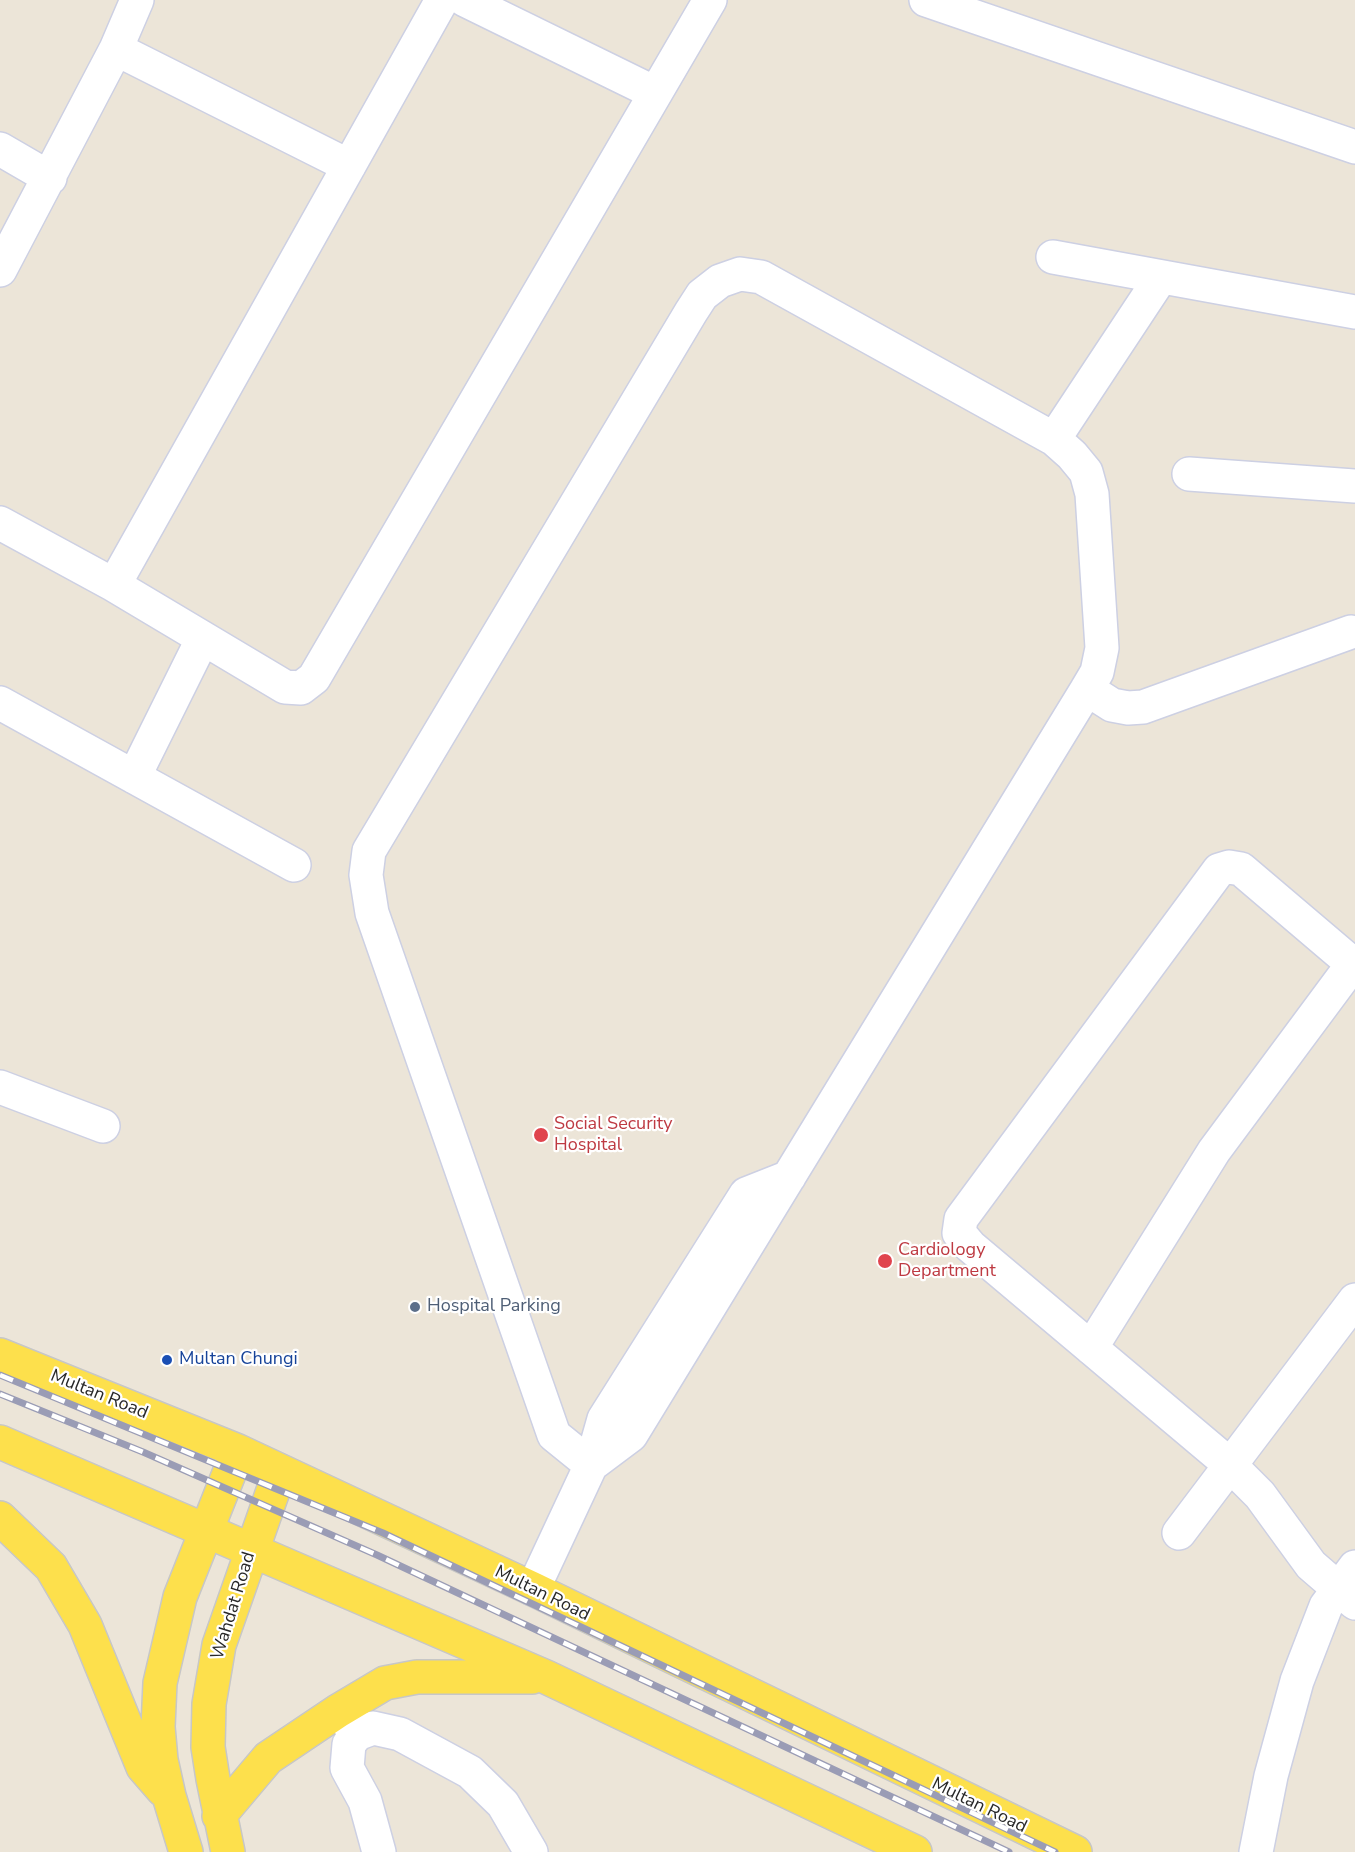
<!DOCTYPE html>
<style>
body{margin:0}
canvas{display:block;background:#ece5d8}
</style>
<canvas width="1355" height="1852"></canvas>
<script>
const ctx = document.querySelector('canvas').getContext('2d');
ctx.lineJoin = 'round';
const shape = rows => new Path2D(rows.map(r => 'M' + r).join(''));
function stroke(path, color, width, dash) { ctx.strokeStyle = color; ctx.lineWidth = width; ctx.lineCap = dash ? 'butt' : 'round'; ctx.setLineDash(dash || []); ctx.stroke(path); }
function write(font, color, halo, rows, align = 'center') {
  ctx.font = font + ' "Nunito Sans",sans-serif'; ctx.lineWidth = 4.5; ctx.setLineDash([]); ctx.textBaseline = 'middle'; ctx.strokeStyle = halo; ctx.fillStyle = color; for (const [text, x, y, turn = 0] of rows) {
    ctx.save(); ctx.translate(x, y); ctx.rotate((+turn || 0) * Math.PI / 180); ctx.textAlign = isNaN(turn) ? turn : align; if (halo) ctx.strokeText(text, 0, 0); ctx.fillText(text, 0, 0); ctx.restore();
  }
}
const minor = shape([
 [465,0,655,93],
 [926,0,1355,147],
 [116,49,349,166],
 [0,149,50,178],
 [1053,257,1355,312],
 [0,270,116,49,137,0],
 [1054,439,1161,277],
 [1189,474,1355,486],
 [0,523,114,585,285,687,301,688,314,678,710,0],
 [114,585,442,0],
 [1087,689,1112,705,1128,708,1143,707,1351,632],
 [0,703,294,865],
 [134,777,203,638],
 [1355,966,1241,869,1229,867,1219,870,961,1219,959,1233,970,1246,1229,1464,1260,1495,1311,1565,1355,1603],
 [0,1087,103,1126],
 [1091,1348,1214,1151,1355,961],
 [1179,1533,1355,1300],
 [533,1589,591,1465,631,1435,1087,689,1097,672,1102,648,1092,494,1086,472,1072,455,1054,439,761,277,740,274,720,281,702,295,691,312,369,851,366,875,372,913,554,1435,591,1465,604,1419,746,1194,789,1177],
 [345,1719,357,1734,349,1744,347,1768,365,1801,379,1852],
 [357,1734,373,1728,400,1734,470,1772,503,1804,531,1852],
 [1256,1852,1271,1776,1297,1681,1326,1606,1355,1567]
]);
const major = shape([
 [0,1355,238,1451,533,1589,1075,1852],
 [0,1442,546,1677,915,1852],
 [0,1518,51,1567,85,1625,143,1767,163,1790],
 [219,1816,268,1758,338,1711,385,1683,417,1677,532,1677],
 [186,1852,169,1796,161,1760,158,1727,160,1683,180,1597,238,1451],
 [228,1852,213,1779,208,1747,209,1704,219,1645,280,1471]
]);
stroke(minor, '#cdd0e3', 36);
stroke(major, '#c7c7c7', 36);
stroke(minor, '#fff', 33);
stroke(major, '#fde04c', 33);
const rail = shape([
 [0,1375,383,1533,1055,1852],
 [0,1394,143,1452,377,1555,1009,1852]
]);
stroke(rail, '#9a9cb5', 7);
stroke(rail, '#fff', 4.5, [14]);
for (const [x, y, r, color] of [
 [541,1135,8,"#e0444e"],
 [885,1261,8,"#e0444e"],
 [415,1307,6,"#5c6f8a"],
 [167,1360,6,"#1a4fb4"]
]) { const dot = new Path2D(); dot.arc(x, y, r, 0, 2 * Math.PI); ctx.fillStyle = color; ctx.fill(dot); stroke(dot, '#fff', 2); }
write('18px', '#be3a42', '#fff', [
 ["Social Security",554,1125],
 ["Hospital",554,1146],
 ["Cardiology",898,1251],
 ["Department",898,1272]
], 'left');
write('18px', '#4e5e75', '#fff', [
 ["Hospital Parking",427,1307]
], 'left');
write('18px', '#164399', '#fff', [
 ["Multan Chungi",179,1360]
], 'left');
write('18px', '#282828', '#fff', [
 ["Multan Road",99,1395,22],
 ["Multan Road",542,1594,26],
 ["Wahdat Road",234,1606,-73],
 ["Multan Road",979,1806,26]
]);
</script>
